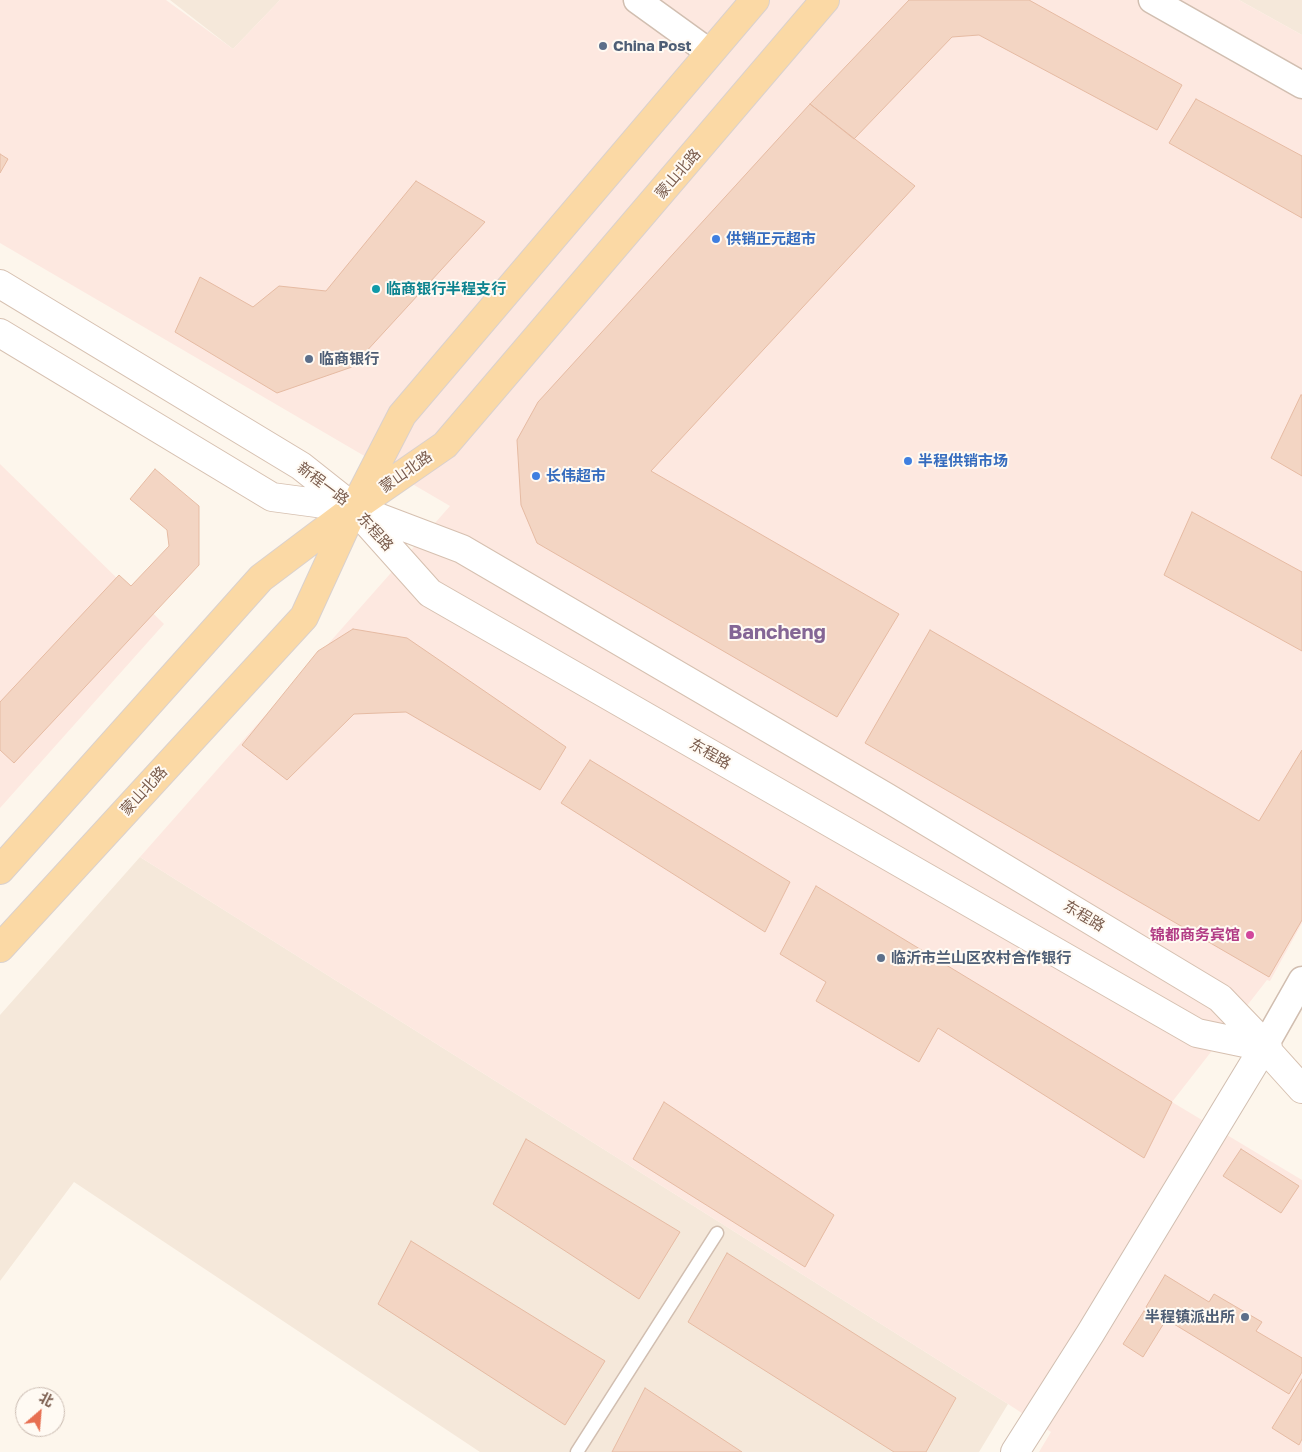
<!DOCTYPE html>
<meta charset="utf-8">
<style>
body{margin:0}
#map{position:relative;width:1302px;height:1452px;overflow:hidden;background:#fdf6ec;font-family:"Golos Text","Noto Sans SC",sans-serif}
canvas{display:block}
.north{position:absolute;left:15px;top:1387px;width:50px;height:50px;box-sizing:border-box;background:#fffaf3;border:1px solid #cabbb1;border-radius:50%;rotate:27deg;font-size:14px;font-weight:700;line-height:20px;text-align:center;color:#7a5c4d}
.north::after{content:'';display:block;margin:auto;width:18px;height:22px;background:#e76f51;clip-path:polygon(50% 0,100% 100%,50% 72%,0 100%)}
</style>
<div id="map">
<canvas width="1302" height="1452"></canvas>
<div class="north">北</div>
</div>
<script>
const ctx = document.querySelector('canvas').getContext('2d');
ctx.lineJoin = 'round';
function paint(path, color) { ctx.fillStyle = color; ctx.fill(path, 'evenodd'); }
const shape = rows => new Path2D(rows.map(r => 'M' + r).join(''));
function stroke(path, color, width, dash) { ctx.strokeStyle = color; ctx.lineWidth = width; ctx.lineCap = dash ? 'butt' : 'round'; ctx.setLineDash(dash || []); ctx.stroke(path); }
function write(font, color, halo, rows, align = 'center') {
  ctx.font = font + ' "Golos Text","Noto Sans SC",sans-serif'; ctx.lineWidth = 4; ctx.setLineDash([]); ctx.textBaseline = 'middle'; ctx.strokeStyle = halo; ctx.fillStyle = color; for (const [text, x, y, turn = 0] of rows) {
    ctx.save(); ctx.translate(x, y); ctx.rotate((+turn || 0) * Math.PI / 180); ctx.textAlign = isNaN(turn) ? turn : align; if (halo) ctx.strokeText(text, 0, 0); ctx.fillText(text, 0, 0); ctx.restore();
  }
}
paint(shape([
 [170,0,280,0,233,49],
 [1239,0,1302,0,1302,35],
 [140,857,1008,1404,979,1452,480,1452,74,1182,0,1281,0,1015]
]), '#f5e8da');
paint(shape([
 [0,0,166,0,233,49,280,0,1239,0,1302,35,1302,923,1270,981,1267,980,1172,1102,1302,1180,1302,1452,1039,1452,1051,1432,1008,1404,140,857,450,506,0,243],
 [0,464,164,624,0,808]
]), '#fde8e0');
const building = shape([
 [909,0,1029,0,1182,85,1157,130,979,35,952,37,854,139,810,104,909,0],
 [1196,99,1302,156,1302,218,1169,143,1196,99],
 [810,104,915,186,651,471,899,614,837,717,537,543,521,505,517,440,538,402,810,104],
 [0,154,8,159,0,173,0,154],
 [416,181,485,222,352,367,277,393,175,332,200,277,253,307,279,286,326,291,416,181],
 [1301,395,1302,395,1302,476,1271,458,1301,395],
 [155,469,199,506,199,565,14,763,0,750,0,702,119,575,131,586,169,546,167,530,130,499,155,469],
 [1192,512,1302,572,1302,651,1164,575,1192,512],
 [353,629,407,638,566,747,540,790,406,712,354,714,287,780,242,745,318,651,353,629],
 [930,630,1259,821,1302,750,1302,920,1269,977,865,743,930,630],
 [590,760,790,882,765,932,561,803,590,760],
 [816,886,1172,1102,1144,1158,938,1028,919,1062,816,1001,826,982,780,954,816,886],
 [664,1102,834,1215,805,1267,633,1159,664,1102],
 [526,1139,680,1232,639,1299,493,1204,526,1139],
 [1241,1149,1299,1186,1281,1213,1223,1176,1241,1149],
 [411,1241,605,1361,565,1425,378,1304,411,1241],
 [727,1253,956,1398,926,1452,894,1452,688,1322,727,1253],
 [1165,1275,1209,1302,1214,1294,1262,1322,1256,1331,1302,1358,1302,1372,1289,1394,1146,1307,1165,1275],
 [1144,1311,1164,1323,1143,1357,1123,1344,1144,1311],
 [1302,1379,1302,1439,1299,1445,1272,1428,1302,1379],
 [645,1388,742,1452,612,1452,645,1388]
]);
paint(building, '#f3d5c3');
stroke(building, '#e6bba3', 1);
const service = shape([
 [577,1452,717,1233]
]);
const minor = shape([
 [637,0,709,52],
 [1152,0,1302,85],
 [1264,1047,1302,980]
]);
const tertiary = shape([
 [1015,1452,1090,1334,1264,1047]
]);
const secondary = shape([
 [0,284,301,466,354,508,430,593,1197,1033,1264,1047,1302,1089],
 [0,333,272,497,354,508,462,549,886,797,1220,998,1268,1048]
]);
const primary = shape([
 [0,870,261,578,354,508,402,415,755,0],
 [0,948,304,617,354,508,445,445,825,0]
]);
stroke(service, '#d1beb0', 15);
stroke(minor, '#d1beb0', 29);
stroke(tertiary, '#d1beb0', 30);
stroke(secondary, '#d6c0b0', 30);
stroke(primary, '#dad1cd', 30);
stroke(service, '#fff', 12);
stroke(minor, '#fff', 26);
stroke(tertiary, '#fff', 28);
stroke(secondary, '#fff', 28);
stroke(primary, '#fbd9a5', 28);
for (const [x, y, r, color] of [
 [603,46,5,"#5c6f8a"],
 [716,239,5,"#3f7fe0"],
 [376,289,5,"#0f9aa8"],
 [309,359,5,"#5c6f8a"],
 [908,461,5,"#3f7fe0"],
 [536,476,5,"#3f7fe0"],
 [1250,935,5,"#d1479c"],
 [881,958,5,"#5c6f8a"],
 [1245,1317,5,"#5c6f8a"]
]) { const dot = new Path2D(); dot.arc(x, y, r, 0, 2 * Math.PI); ctx.fillStyle = color; ctx.fill(dot); stroke(dot, '#fffaf3', 2); }
write('bold 15px', '#4e5e75', '#fffaf3', [
 ["China Post",613,46],
 ["临商银行",319,359],
 ["临沂市兰山区农村合作银行",891,958],
 ["半程镇派出所",1235,1317,"right"]
], 'left');
write('15px', '#7a5c4d', '#fffaf3', [
 ["蒙山北路",678,174,-49],
 ["蒙山北路",406,472,-35],
 ["新程一路",323,484,37],
 ["东程路",375,532,48],
 ["东程路",710,754,30],
 ["蒙山北路",144,791,-47],
 ["东程路",1084,916,31]
]);
write('bold 15px', '#366cbe', '#fffaf3', [
 ["供销正元超市",726,239],
 ["半程供销市场",918,461],
 ["长伟超市",546,476]
], 'left');
write('bold 15px', '#0d838f', '#fffaf3', [
 ["临商银行半程支行",386,289]
], 'left');
write('bold 15px', '#b23c85', '#fffaf3', [
 ["锦都商务宾馆",1240,935]
], 'right');
write('bold 20px', '#846695', '#fffaf3', [
 ["Bancheng",777,633]
]);
</script>
